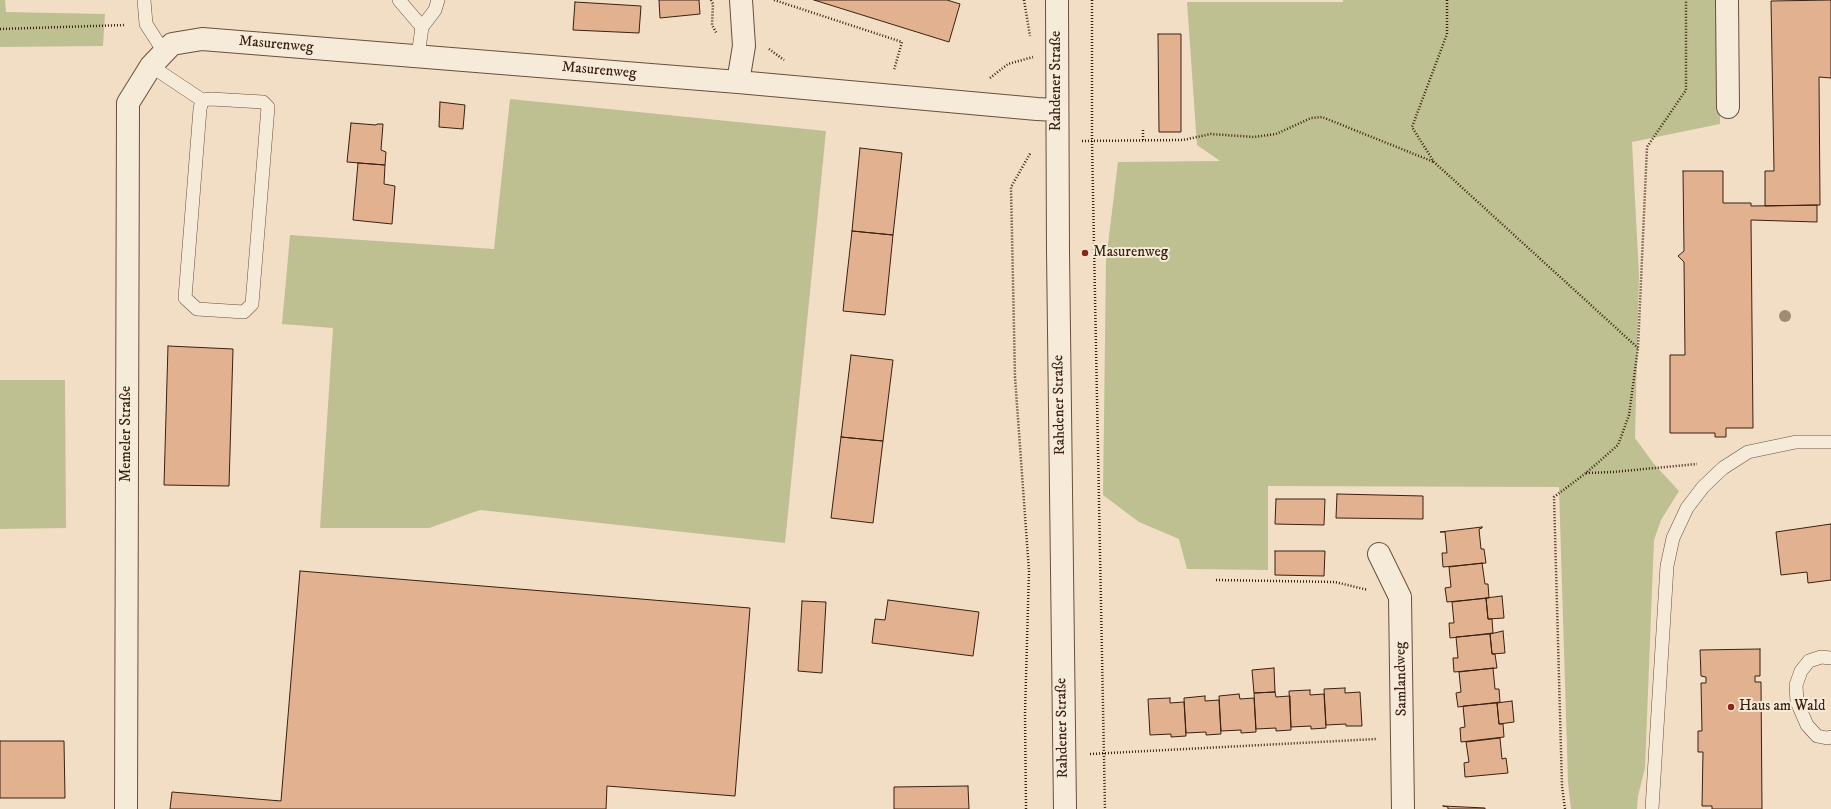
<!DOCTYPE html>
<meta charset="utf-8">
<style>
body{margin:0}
canvas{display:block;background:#f1dec4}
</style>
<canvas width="1831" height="809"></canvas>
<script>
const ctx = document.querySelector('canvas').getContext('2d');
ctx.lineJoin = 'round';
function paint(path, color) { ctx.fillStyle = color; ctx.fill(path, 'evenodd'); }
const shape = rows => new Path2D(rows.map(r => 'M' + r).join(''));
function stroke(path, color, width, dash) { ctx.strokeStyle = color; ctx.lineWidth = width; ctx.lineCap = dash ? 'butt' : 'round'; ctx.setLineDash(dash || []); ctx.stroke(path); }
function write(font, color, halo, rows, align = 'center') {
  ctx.font = font + ' "IM FELL DW Pica",serif'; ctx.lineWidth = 4; ctx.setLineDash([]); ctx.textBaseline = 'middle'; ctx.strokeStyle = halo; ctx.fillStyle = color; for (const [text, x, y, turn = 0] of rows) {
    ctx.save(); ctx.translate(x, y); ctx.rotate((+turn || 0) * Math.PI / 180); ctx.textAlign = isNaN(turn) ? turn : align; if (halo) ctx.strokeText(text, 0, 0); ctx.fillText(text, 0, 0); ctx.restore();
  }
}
paint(shape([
 [0,0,5,0,6,12,105,14,103,46,0,47],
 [1343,0,1718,0,1720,124,1632,142,1639,275,1635,438,1654,464,1679,491,1661,520,1654,540,1645,768,1638,796,1637,809,1571,809,1568,783,1559,487,1268,486,1268,570,1187,569,1179,539,1139,522,1103,495,1106,261,1118,162,1220,161,1197,145,1187,2,1343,2],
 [510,99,826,131,785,543,480,510,429,528,320,528,333,328,282,324,290,235,494,249],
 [0,380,65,380,66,528,0,529]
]), '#bfc091');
const building = shape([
 [659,0,699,0,700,14,660,18,659,0],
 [814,0,947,0,960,4,949,42,814,0],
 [1831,0,1831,78,1819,77,1820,205,1765,206,1765,171,1774,171,1771,1,1831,0],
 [575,2,641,6,639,33,573,30,575,2],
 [1158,34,1181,34,1181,132,1159,132,1158,34],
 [440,102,465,105,463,129,439,127,440,102],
 [351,123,376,125,377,124,383,124,381,150,386,152,385,165,347,162,351,123],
 [860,148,902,153,893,235,852,231,860,148],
 [358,163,385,165,384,184,395,186,392,224,353,220,358,163],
 [1683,171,1723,171,1723,203,1751,203,1751,206,1817,205,1817,222,1751,220,1753,428,1726,428,1726,437,1715,437,1715,433,1670,433,1670,355,1685,355,1684,262,1678,256,1684,251,1683,171],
 [852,231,893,235,885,315,843,311,852,231],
 [168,346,233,349,229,486,164,485,168,346],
 [851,355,893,360,883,441,841,437,851,355],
 [841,437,883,441,873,523,831,518,841,437],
 [1337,494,1423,496,1423,519,1336,518,1337,494],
 [1276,499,1325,499,1324,525,1275,524,1276,499],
 [1831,524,1831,580,1808,583,1807,572,1781,575,1776,532,1831,524],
 [1482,527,1482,528,1479,529,1481,549,1484,549,1486,563,1443,567,1442,553,1447,553,1445,532,1440,532,1482,527],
 [1275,551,1325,551,1324,576,1275,575,1275,551],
 [1482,563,1485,584,1488,584,1489,598,1447,602,1445,588,1451,587,1449,567,1482,563],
 [300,571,750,608,735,796,607,786,606,809,170,809,172,792,281,801,300,571],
 [1502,596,1504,618,1488,619,1486,598,1502,596],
 [1486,598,1488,619,1492,619,1493,633,1450,638,1449,623,1454,623,1452,602,1486,598],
 [888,600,979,612,973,656,872,643,875,619,885,620,888,600],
 [802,601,826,602,822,673,798,671,802,601],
 [1503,631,1505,653,1492,654,1490,634,1503,631],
 [1490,634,1492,654,1495,654,1497,668,1454,672,1453,658,1458,658,1456,637,1490,634],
 [1760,649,1760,676,1755,676,1755,682,1761,682,1762,809,1712,809,1712,806,1702,806,1703,752,1698,752,1698,731,1702,731,1701,683,1706,683,1706,677,1701,676,1700,650,1760,649],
 [1274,668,1275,692,1254,693,1252,670,1274,668],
 [1493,668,1495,689,1499,689,1500,702,1458,707,1456,693,1461,692,1459,672,1493,668],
 [1345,688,1345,693,1360,692,1362,726,1346,726,1346,724,1326,725,1324,689,1345,688],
 [1310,690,1310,695,1324,694,1326,728,1311,729,1311,726,1291,727,1289,691,1310,690],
 [1275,692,1276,697,1290,696,1291,730,1276,731,1276,728,1256,729,1254,693,1275,692],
 [1239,694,1240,699,1254,698,1256,732,1241,733,1241,730,1221,731,1219,696,1239,694],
 [1205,696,1205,701,1219,700,1221,734,1206,735,1206,732,1186,733,1184,698,1205,696],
 [1170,698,1170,703,1184,702,1186,736,1171,737,1171,734,1150,735,1148,699,1170,698],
 [1512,701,1514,722,1499,724,1497,703,1512,701],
 [1497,703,1499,724,1503,724,1504,737,1461,742,1460,728,1465,727,1463,706,1497,703],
 [1500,738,1502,759,1506,758,1508,773,1465,777,1464,763,1469,762,1466,742,1500,738],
 [0,741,64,741,65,798,0,798,0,741],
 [968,786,969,809,894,809,894,787,968,786],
 [1443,806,1485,808,1485,809,1448,809,1448,807,1443,806]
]);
paint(building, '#e2b290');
stroke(building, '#3b2010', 1);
const lane = shape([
 [144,0,146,24,164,52],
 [399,0,422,27,435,10,438,0],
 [418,56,422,27],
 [151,66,202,100],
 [211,99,263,102,268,107,252,304,244,312,197,309,185,298,200,109,202,100,211,99],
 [1831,658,1821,657,1809,661,1801,671,1796,685,1797,702,1807,725,1817,736,1827,738,1831,737],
 [1652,809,1667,566,1673,538,1687,508,1703,487,1723,468,1748,452,1796,442,1831,442]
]);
const street = shape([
 [1057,0,1058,251,1065,809],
 [1727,0,1728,107],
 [738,82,744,46,741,0],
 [1379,554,1400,597,1403,809],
 [126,809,128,103,151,66,172,44,202,39,738,82,1037,109,1057,110]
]);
stroke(lane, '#68503d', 14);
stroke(street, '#68503d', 24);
stroke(shape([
 [711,0,713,4,712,25,717,34],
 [774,0,902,42,894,70],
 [1024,0,1030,36],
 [1092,0,1092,142,1105,809],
 [1447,0,1447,34,1412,127,1434,162,1638,348],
 [0,29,125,25],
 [769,49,784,60],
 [990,78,1008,64,1033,57],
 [1143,140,1143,130],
 [1082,141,1183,140,1211,134,1254,137,1276,134,1311,118,1322,117,1434,162],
 [1586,473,1613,472,1697,464],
 [1216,580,1335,582,1368,590],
 [1090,754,1376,739],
 [1026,809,1025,713,1029,571,1015,377,1011,187,1031,152],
 [1565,809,1562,786,1554,497,1586,473,1618,445,1629,415,1638,348,1647,147,1686,90,1686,0]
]), '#3b2010', 2.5, [1, 2]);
stroke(lane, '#f6ead9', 13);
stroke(street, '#f6ead9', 22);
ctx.fillStyle = '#9f8c73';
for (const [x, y] of [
 [1785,316]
]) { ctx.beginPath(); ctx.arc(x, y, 6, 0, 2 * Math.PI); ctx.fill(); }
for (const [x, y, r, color] of [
 [1085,253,4,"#8f2418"],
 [1731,707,4,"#8f2418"]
]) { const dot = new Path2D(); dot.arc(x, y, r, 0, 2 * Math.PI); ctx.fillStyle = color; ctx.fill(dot); stroke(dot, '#f6ead9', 1.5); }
write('15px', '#3b2010', '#f6ead9', [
 ["Masurenweg",276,45,5],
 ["Masurenweg",599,71,5],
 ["Rahdener Straße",1057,81,-90],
 ["Rahdener Straße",1060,405,-91],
 ["Memeler Straße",127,434,-90],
 ["Samlandweg",1402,679,-91],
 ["Rahdener Straße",1063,728,-91]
]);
write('15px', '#3b2010', '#f6ead9', [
 ["Masurenweg",1093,253],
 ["Haus am Wald",1739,707]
], 'left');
</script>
